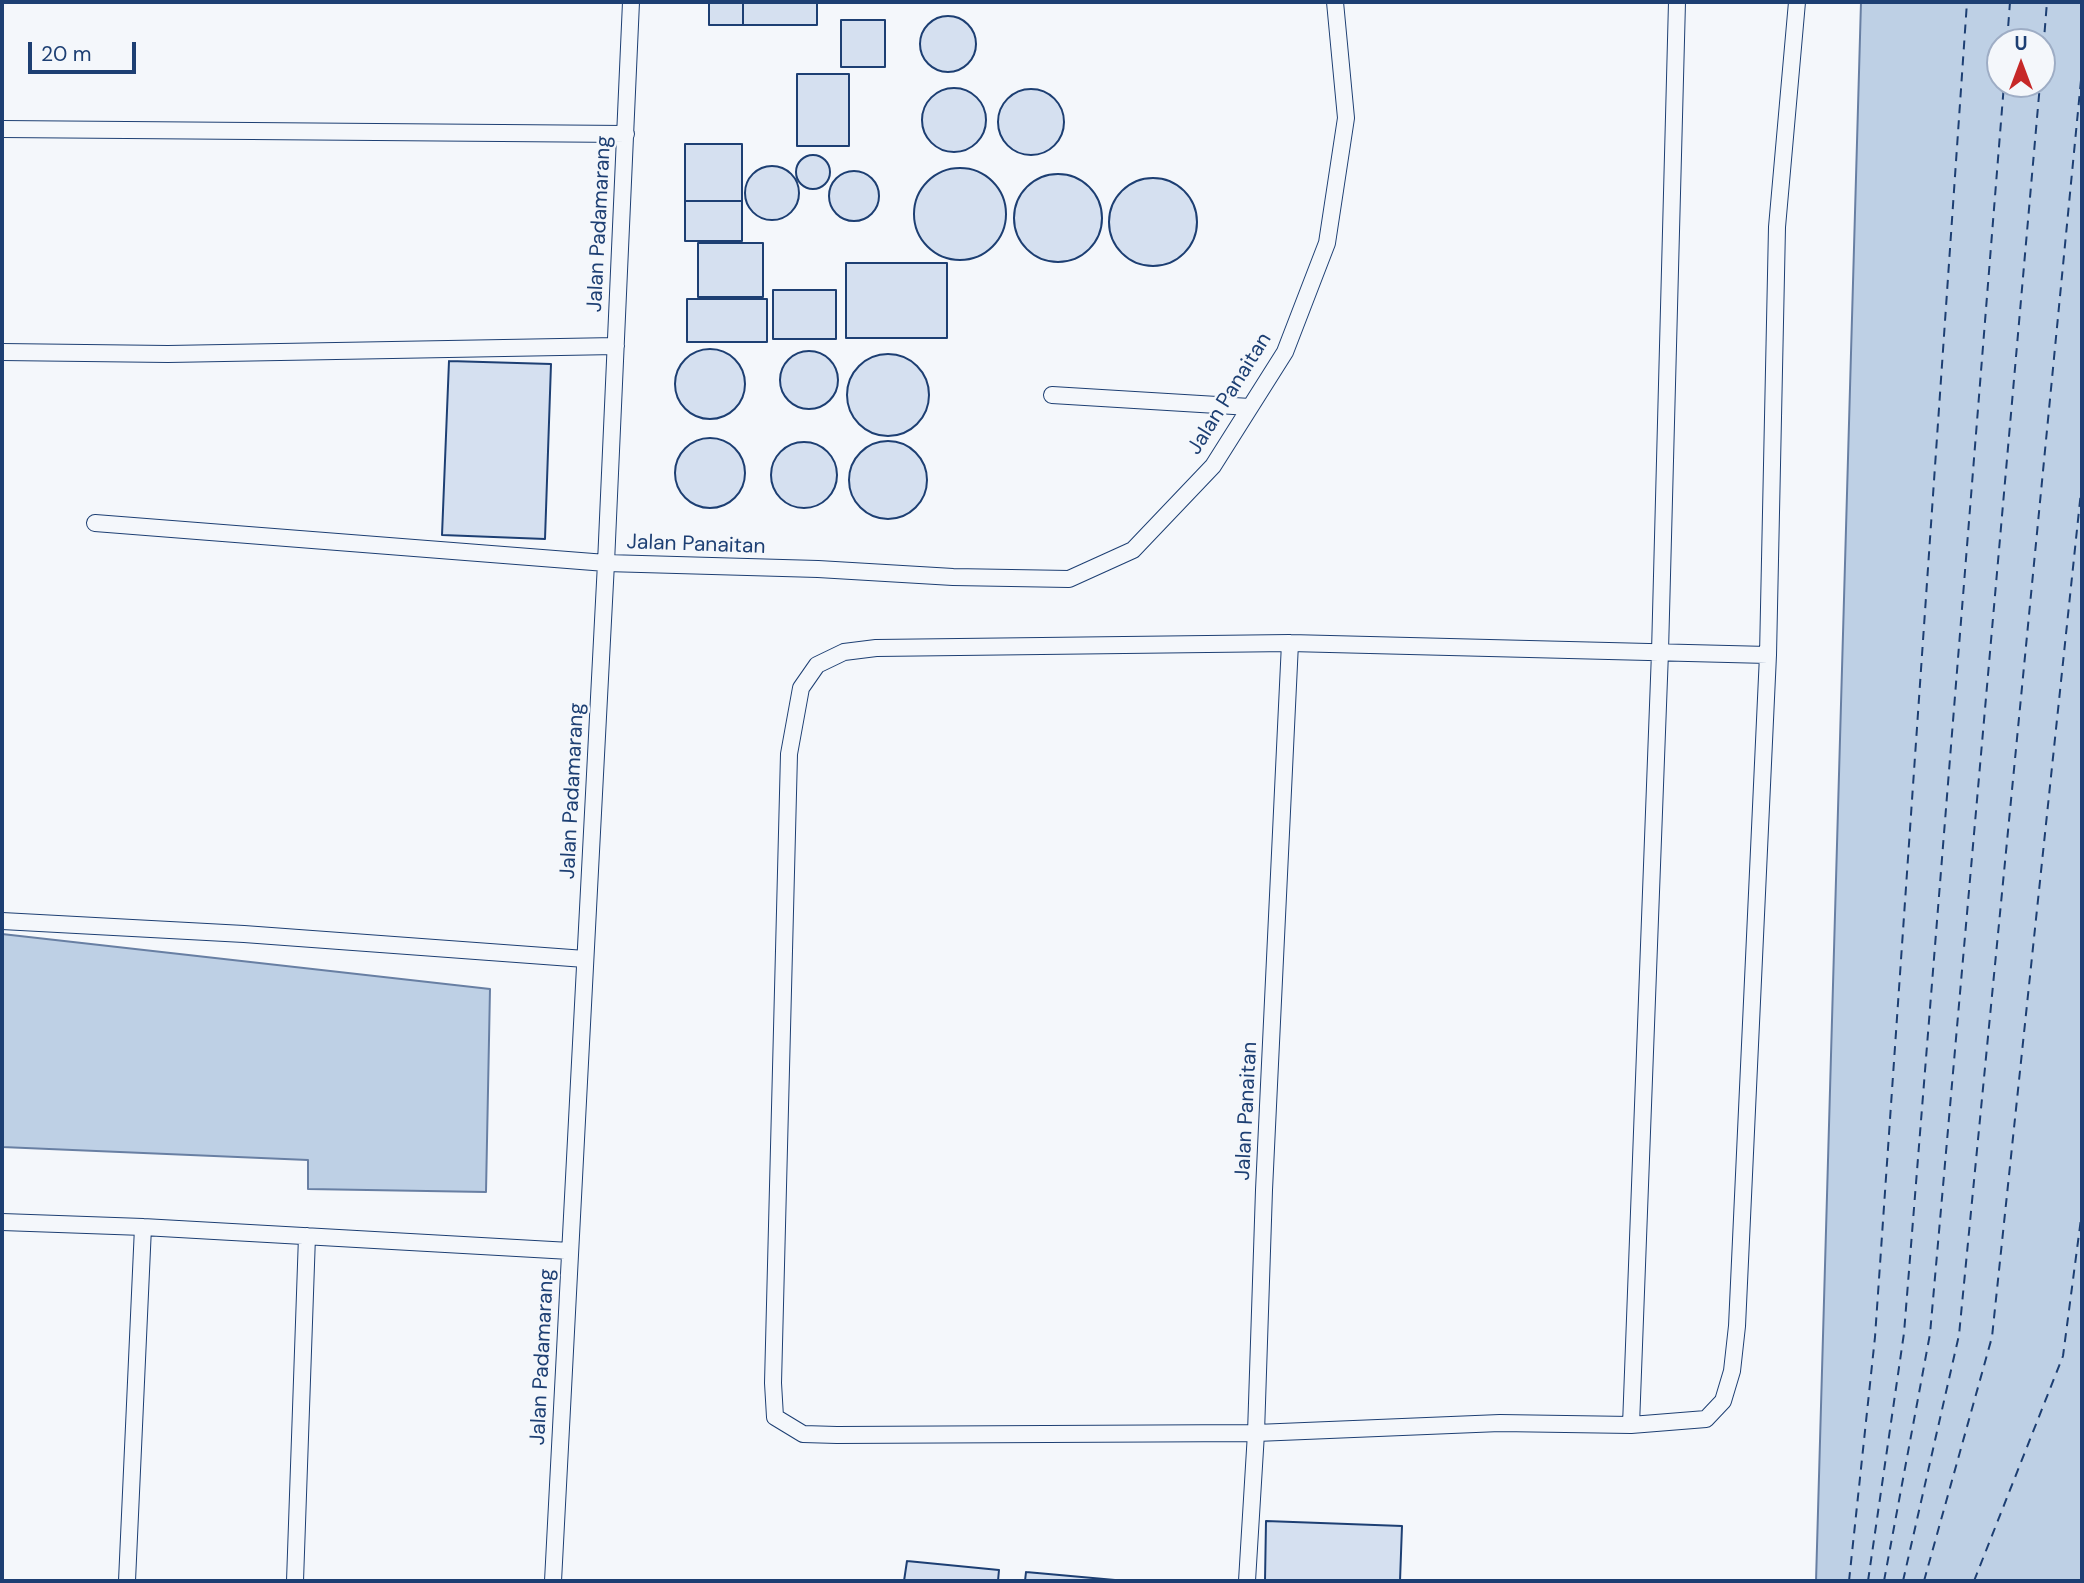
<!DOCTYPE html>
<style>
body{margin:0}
#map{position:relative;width:2084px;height:1583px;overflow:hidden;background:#f4f7fb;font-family:"DM Sans",sans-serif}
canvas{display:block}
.frame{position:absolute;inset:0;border:4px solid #1d3f73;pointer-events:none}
.north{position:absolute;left:1986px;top:28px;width:70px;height:70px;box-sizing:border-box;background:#f4f7fb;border:2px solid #9eadc5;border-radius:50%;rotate:0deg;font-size:19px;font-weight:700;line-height:28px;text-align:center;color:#1d3f73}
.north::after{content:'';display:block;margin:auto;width:24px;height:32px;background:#c62828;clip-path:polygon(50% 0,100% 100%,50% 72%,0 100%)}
.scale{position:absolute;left:28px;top:42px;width:108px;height:32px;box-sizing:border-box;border:4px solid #1d3f73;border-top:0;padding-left:9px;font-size:21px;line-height:24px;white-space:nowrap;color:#1d3f73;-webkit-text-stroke:5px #f4f7fb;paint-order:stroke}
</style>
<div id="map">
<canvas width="2084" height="1583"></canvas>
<div class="frame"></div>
<div class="north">U</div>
<div class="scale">20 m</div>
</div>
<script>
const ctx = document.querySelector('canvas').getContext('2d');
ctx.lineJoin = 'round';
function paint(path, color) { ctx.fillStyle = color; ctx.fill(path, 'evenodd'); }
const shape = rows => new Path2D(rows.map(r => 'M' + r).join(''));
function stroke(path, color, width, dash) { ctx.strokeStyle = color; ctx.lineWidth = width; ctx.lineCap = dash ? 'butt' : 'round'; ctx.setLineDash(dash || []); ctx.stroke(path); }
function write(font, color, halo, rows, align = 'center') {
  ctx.font = font + ' "DM Sans",sans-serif'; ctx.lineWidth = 5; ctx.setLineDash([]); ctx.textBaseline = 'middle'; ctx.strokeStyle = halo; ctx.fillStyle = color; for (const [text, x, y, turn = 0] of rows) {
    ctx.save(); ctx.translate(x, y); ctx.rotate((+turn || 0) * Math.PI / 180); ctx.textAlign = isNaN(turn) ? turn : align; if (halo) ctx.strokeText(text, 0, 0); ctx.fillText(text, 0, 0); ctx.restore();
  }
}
const water = shape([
 [1861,2,2082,2,2082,1581,1816,1581,1861,2],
 [2000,42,2042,42,2042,84,2000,84,2000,42],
 [2,934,490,989,486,1192,308,1189,308,1160,2,1147,2,934]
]);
paint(water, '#bed0e5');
stroke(water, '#687fa3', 2);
stroke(shape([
 [2007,42,2010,2],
 [2042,64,2047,2],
 [1849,1581,1875,1337,1967,2],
 [1868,1581,1904,1333,2004,84],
 [1884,1581,1930,1334,2040,84],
 [1903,1581,1959,1335,2082,70],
 [1924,1581,1992,1337,2082,482],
 [1974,1581,2063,1356,2082,1211]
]), '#1d3f73', 2, [9, 7]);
const building = shape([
 [709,2,743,2,743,25,709,25,709,2],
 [743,2,817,2,817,25,743,25,743,2],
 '920 44a28 28 0 1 1 56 0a28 28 0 1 1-56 0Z',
 [841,20,885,20,885,67,841,67,841,20],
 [797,74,849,74,849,146,797,146,797,74],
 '922 120a32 32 0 1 1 64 0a32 32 0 1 1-64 0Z',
 '998 122a33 33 0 1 1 66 0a33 33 0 1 1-66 0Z',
 [685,144,742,144,742,201,685,201,685,144],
 '796 172a17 17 0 1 1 34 0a17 17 0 1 1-34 0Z',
 '745 193a27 27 0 1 1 54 0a27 27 0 1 1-54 0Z',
 '914 214a46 46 0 1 1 92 0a46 46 0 1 1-92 0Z',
 '829 196a25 25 0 1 1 50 0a25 25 0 1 1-50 0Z',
 '1014 218a44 44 0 1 1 88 0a44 44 0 1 1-88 0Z',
 '1109 222a44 44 0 1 1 88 0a44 44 0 1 1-88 0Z',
 [685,201,742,201,742,241,685,241,685,201],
 [698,243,763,243,763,297,698,297,698,243],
 [846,263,947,263,947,338,846,338,846,263],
 [773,290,836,290,836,339,773,339,773,290],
 [687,299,767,299,767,342,687,342,687,299],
 '675 384a35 35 0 1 1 70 0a35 35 0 1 1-70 0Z',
 '780 380a29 29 0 1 1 58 0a29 29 0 1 1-58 0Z',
 '847 395a41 41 0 1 1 82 0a41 41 0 1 1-82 0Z',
 [449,361,551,364,545,539,442,535,449,361],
 '675 473a35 35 0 1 1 70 0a35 35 0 1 1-70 0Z',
 '849 480a39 39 0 1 1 78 0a39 39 0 1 1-78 0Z',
 '771 475a33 33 0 1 1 66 0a33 33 0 1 1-66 0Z',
 [1266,1521,1402,1526,1400,1581,1265,1581,1266,1521],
 [907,1561,999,1570,998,1581,904,1581,907,1561],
 [1026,1572,1115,1580,1114,1581,1025,1581,1026,1572]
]);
paint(building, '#d5e0f0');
stroke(building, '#1d3f73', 2);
const lane = shape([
 [2,129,626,134],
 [2,352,168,354,616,346],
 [1052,395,1250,407],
 [95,523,606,563,818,569,953,577,1069,579,1133,550,1213,466,1285,352,1327,243,1346,118,1335,2],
 [1768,655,1290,643,876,648,844,652,817,665,801,688,789,754,773,1383,775,1417,803,1434,837,1435,1256,1433,1500,1423,1631,1425,1706,1419,1723,1401,1732,1371,1737,1326,1768,655,1777,227,1797,2],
 [2,921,244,934,585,959],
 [2,1222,143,1227,570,1251],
 [1631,1425,1660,652,1677,2],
 [127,1581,143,1227],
 [295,1581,307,1236],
 [553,1581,606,563,631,2],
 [1247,1581,1256,1433,1264,1190,1290,643]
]);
stroke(lane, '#1d3f73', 18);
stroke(lane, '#f4f7fb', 16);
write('21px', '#1d3f73', '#f4f7fb', [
 ["Jalan Padamarang",600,224,-87],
 ["Jalan Panaitan",1230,394,-58],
 ["Jalan Panaitan",696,545,2],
 ["Jalan Padamarang",573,791,-87],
 ["Jalan Panaitan",1247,1111,-87],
 ["Jalan Padamarang",543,1357,-87]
]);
</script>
